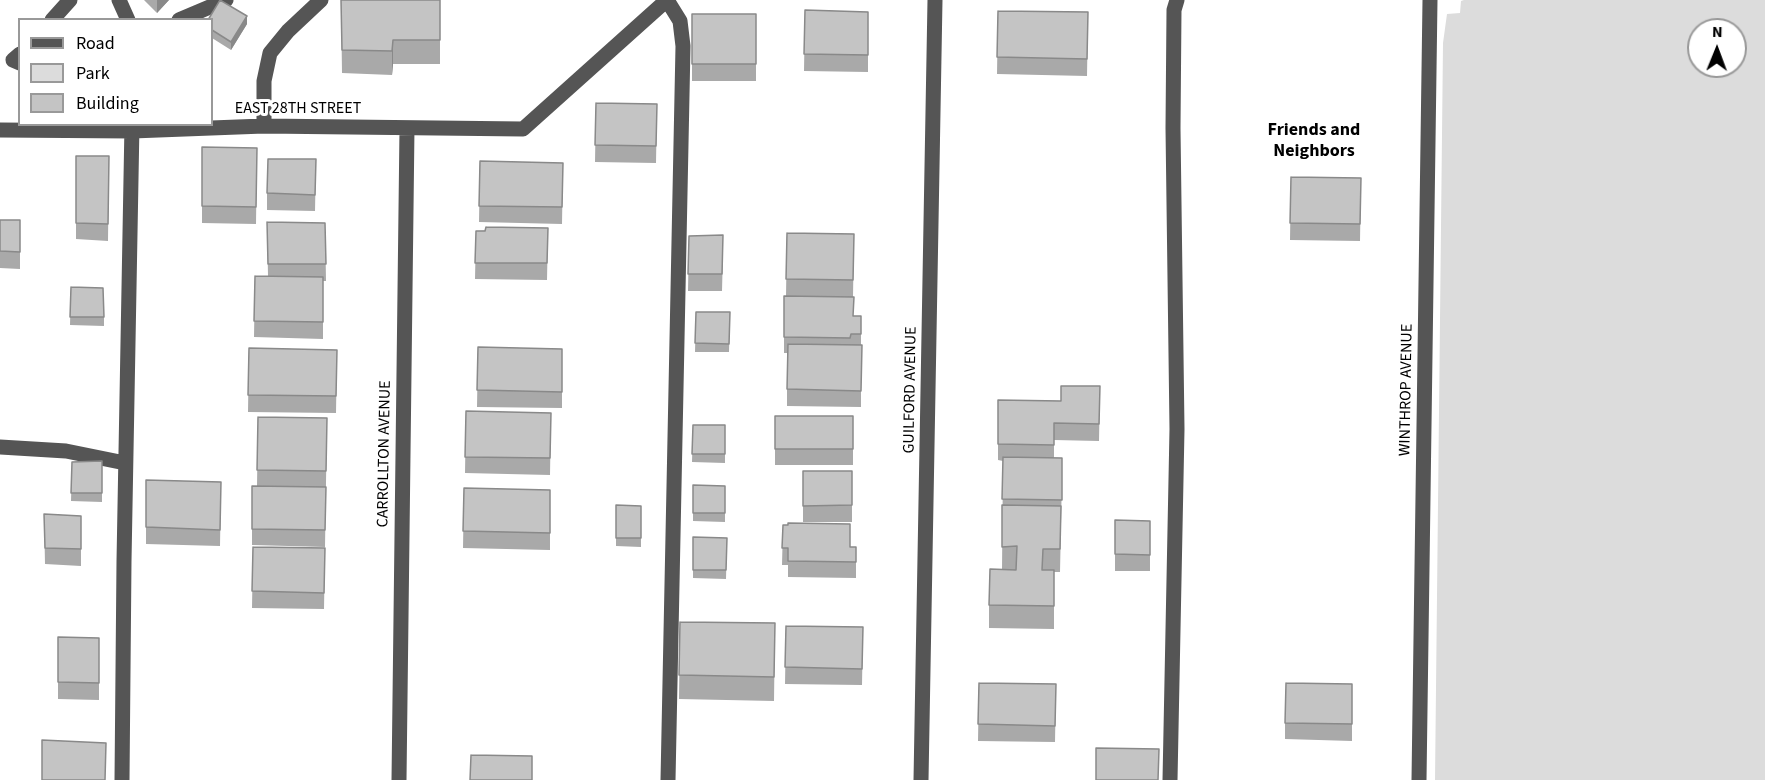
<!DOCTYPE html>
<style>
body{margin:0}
#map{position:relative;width:1765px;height:780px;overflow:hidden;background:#fff;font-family:"Source Sans 3",sans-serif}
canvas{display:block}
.legend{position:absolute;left:18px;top:18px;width:195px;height:108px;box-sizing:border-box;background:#fff;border:2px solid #999;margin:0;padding:8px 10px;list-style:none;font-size:18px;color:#000}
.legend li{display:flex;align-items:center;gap:12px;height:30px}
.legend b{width:30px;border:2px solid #999}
.north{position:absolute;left:1687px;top:18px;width:60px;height:60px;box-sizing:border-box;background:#fff;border:2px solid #999;border-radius:50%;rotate:1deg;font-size:16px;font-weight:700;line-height:24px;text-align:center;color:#000}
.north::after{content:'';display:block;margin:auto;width:21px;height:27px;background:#000;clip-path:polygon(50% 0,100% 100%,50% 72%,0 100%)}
</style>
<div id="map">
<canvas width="1765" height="780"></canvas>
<ul class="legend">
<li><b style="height:8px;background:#555"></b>Road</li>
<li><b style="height:16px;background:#dcdcdc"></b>Park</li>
<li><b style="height:16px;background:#c4c4c4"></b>Building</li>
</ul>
<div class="north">N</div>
</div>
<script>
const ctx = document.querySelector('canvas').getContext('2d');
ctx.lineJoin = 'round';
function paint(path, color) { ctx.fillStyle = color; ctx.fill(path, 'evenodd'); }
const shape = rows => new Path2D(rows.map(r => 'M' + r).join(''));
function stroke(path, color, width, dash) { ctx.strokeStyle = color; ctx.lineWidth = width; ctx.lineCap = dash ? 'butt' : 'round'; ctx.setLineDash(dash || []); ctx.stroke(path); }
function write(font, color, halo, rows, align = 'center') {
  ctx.font = font + ' "Source Sans 3",sans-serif'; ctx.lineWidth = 6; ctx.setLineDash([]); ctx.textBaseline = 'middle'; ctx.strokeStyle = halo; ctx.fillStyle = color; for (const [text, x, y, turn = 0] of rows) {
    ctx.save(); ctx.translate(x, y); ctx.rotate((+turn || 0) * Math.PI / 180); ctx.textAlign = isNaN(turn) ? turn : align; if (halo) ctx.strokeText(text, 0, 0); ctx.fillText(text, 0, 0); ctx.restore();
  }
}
paint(shape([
 [1464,0,1765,0,1765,780,1435,780,1443,43,1447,14,1460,13,1461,1],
 [1699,30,1735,30,1735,66,1699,66]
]), '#dcdcdc');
stroke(shape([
 [119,0,128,20],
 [52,20,70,0],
 [179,20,226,0],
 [20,54,13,60,20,63],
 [264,126,264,81,270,53,288,31,321,0],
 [0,130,132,131,264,126,523,129,667,0,680,21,683,46,668,780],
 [0,447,66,451,125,463],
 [122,780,124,561,132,124],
 [399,780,407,128],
 [921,780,935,0],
 [1170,780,1177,429,1173,128,1174,10,1177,0],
 [1419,780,1430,0]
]), '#555', 15);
paint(shape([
 [144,0,169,0,157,13],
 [341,0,440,0,440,64,393,64,392,75,342,73],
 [805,10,868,12,868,72,804,71],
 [998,11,1088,12,1087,76,997,74],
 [692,14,756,14,756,81,692,81],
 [212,20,247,24,231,50,212,38],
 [596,103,657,104,656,163,595,162],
 [202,147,257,148,256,224,202,223],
 [76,156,109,156,108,241,76,239],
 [316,159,315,211,267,210,267,193],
 [480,161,563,163,562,224,479,222],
 [1291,177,1361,178,1360,241,1290,240],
 [0,220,20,220,20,269,0,268],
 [267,222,325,223,326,281,323,281,323,339,254,337,255,276,268,276],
 [548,228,547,280,475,279,476,231],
 [787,233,854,234,853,297,786,296],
 [689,236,723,252,722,291,688,291],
 [71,287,104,317,104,326,70,325],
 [784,296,854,316,861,316,861,407,787,406,787,353,784,353],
 [696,312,730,312,729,352,695,352],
 [478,347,562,349,562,408,477,407],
 [249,348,337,350,336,413,248,412],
 [1100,386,1099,441,1054,440,1054,458,1062,475,1060,572,1054,572,1054,629,989,628,989,605,1002,570,1003,461,998,460,998,400,1061,401],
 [466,411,551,413,550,475,465,473],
 [775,416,853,416,853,465,775,465],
 [258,417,327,418,325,547,252,545,252,486,257,486],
 [693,425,725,425,725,463,692,462],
 [102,461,102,502,71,501,72,462],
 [803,471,852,471,852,522,803,522],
 [146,480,221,482,220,546,146,544],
 [693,485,725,486,725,522,693,521],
 [464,488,550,490,550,550,463,548],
 [616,505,641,506,641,547,616,546],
 [44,514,81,516,81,566,45,564],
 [1115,520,1150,521,1150,571,1115,571],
 [783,525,850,547,856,547,856,578,788,577,788,565,782,565],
 [693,537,727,538,726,579,693,578],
 [253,547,325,548,324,609,252,608],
 [680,622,775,623,774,701,679,699],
 [786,626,863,627,862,685,785,684],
 [58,637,99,638,99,700,58,699],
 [979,683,1056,684,1055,742,978,741],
 [1352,684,1352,741,1285,739,1285,723]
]), '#a9a9a9');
paint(shape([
 [157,0,169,0,157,13],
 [247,16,247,24,231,50,231,42],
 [393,40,393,64,392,75,392,51]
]), '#898989');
const building = shape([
 [220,0,247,16,231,42,212,30,212,20,208,20,220,0],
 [341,0,440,0,440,40,393,40,392,51,342,50,341,0],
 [805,10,868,12,868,55,804,54,805,10],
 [998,11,1088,12,1087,59,997,57,998,11],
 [692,14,756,14,756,64,692,64,692,14],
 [596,103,657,104,656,146,595,145,596,103],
 [202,147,257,148,256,207,202,206,202,147],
 [76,156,109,156,108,224,76,223,76,156],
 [268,159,316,159,315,195,267,193,268,159],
 [480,161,563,163,562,207,479,206,480,161],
 [1291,177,1361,178,1360,224,1290,223,1291,177],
 [0,220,20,220,20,252,0,251,0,220],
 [267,222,325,223,326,264,268,264,267,222],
 [486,227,548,228,547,263,475,263,476,231,485,231,486,227],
 [787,233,854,234,853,280,786,279,787,233],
 [723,235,722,274,688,274,689,236,723,235],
 [255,276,323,277,323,322,254,321,255,276],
 [71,287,103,288,104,317,70,317,71,287],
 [784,296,854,297,853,316,861,316,861,334,851,334,850,338,784,337,784,296],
 [696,312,730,312,729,344,695,343,696,312],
 [788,344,862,345,861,391,787,389,788,344],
 [478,347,562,349,562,392,477,390,478,347],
 [249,348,337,350,336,396,248,395,249,348],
 [1061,386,1100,386,1099,424,1054,423,1054,445,998,444,998,400,1061,401,1061,386],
 [466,411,551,413,550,458,465,457,466,411],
 [775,416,853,416,853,449,775,449,775,416],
 [258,417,327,418,326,471,257,470,258,417],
 [693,425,725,425,725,454,692,454,693,425],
 [1003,457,1062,458,1062,500,1002,499,1003,457],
 [102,461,102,493,71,493,72,462,102,461],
 [803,471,852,471,852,505,803,506,803,471],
 [146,480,221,482,220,530,146,527,146,480],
 [693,485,725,486,725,513,693,513,693,485],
 [252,486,326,487,325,530,252,529,252,486],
 [464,488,550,490,550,533,463,531,464,488],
 [616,505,641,506,641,538,616,538,616,505],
 [1002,505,1061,506,1060,549,1043,549,1042,570,1054,570,1054,606,989,605,990,569,1016,570,1017,546,1002,547,1002,505],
 [44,514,81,516,81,549,45,548,44,514],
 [1115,520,1150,521,1150,555,1115,554,1115,520],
 [788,523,850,524,850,547,856,547,856,562,788,561,788,548,782,548,783,525,788,525,788,523],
 [693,537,727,538,726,570,693,570,693,537],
 [253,547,325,548,324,593,252,591,253,547],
 [680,622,775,623,774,677,679,675,680,622],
 [786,626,863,627,862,669,785,667,786,626],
 [58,637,99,638,99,683,58,682,58,637],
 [979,683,1056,684,1055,726,978,724,979,683],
 [1286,683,1352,684,1352,724,1285,723,1286,683],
 [42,740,106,743,105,780,42,780,42,740],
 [1096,748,1159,749,1158,780,1096,780,1096,748],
 [471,755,532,756,532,780,470,780,471,755]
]);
paint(building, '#c4c4c4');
stroke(building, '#898989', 1.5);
write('16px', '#000', '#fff', [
 ["EAST 28TH STREET",298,109],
 ["GUILFORD AVENUE",911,390,-89],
 ["WINTHROP AVENUE",1407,390,-89],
 ["CARROLLTON AVENUE",385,454,-89]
]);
write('bold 18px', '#000', '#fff', [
 ["Friends and",1314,131],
 ["Neighbors",1314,152]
]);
</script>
